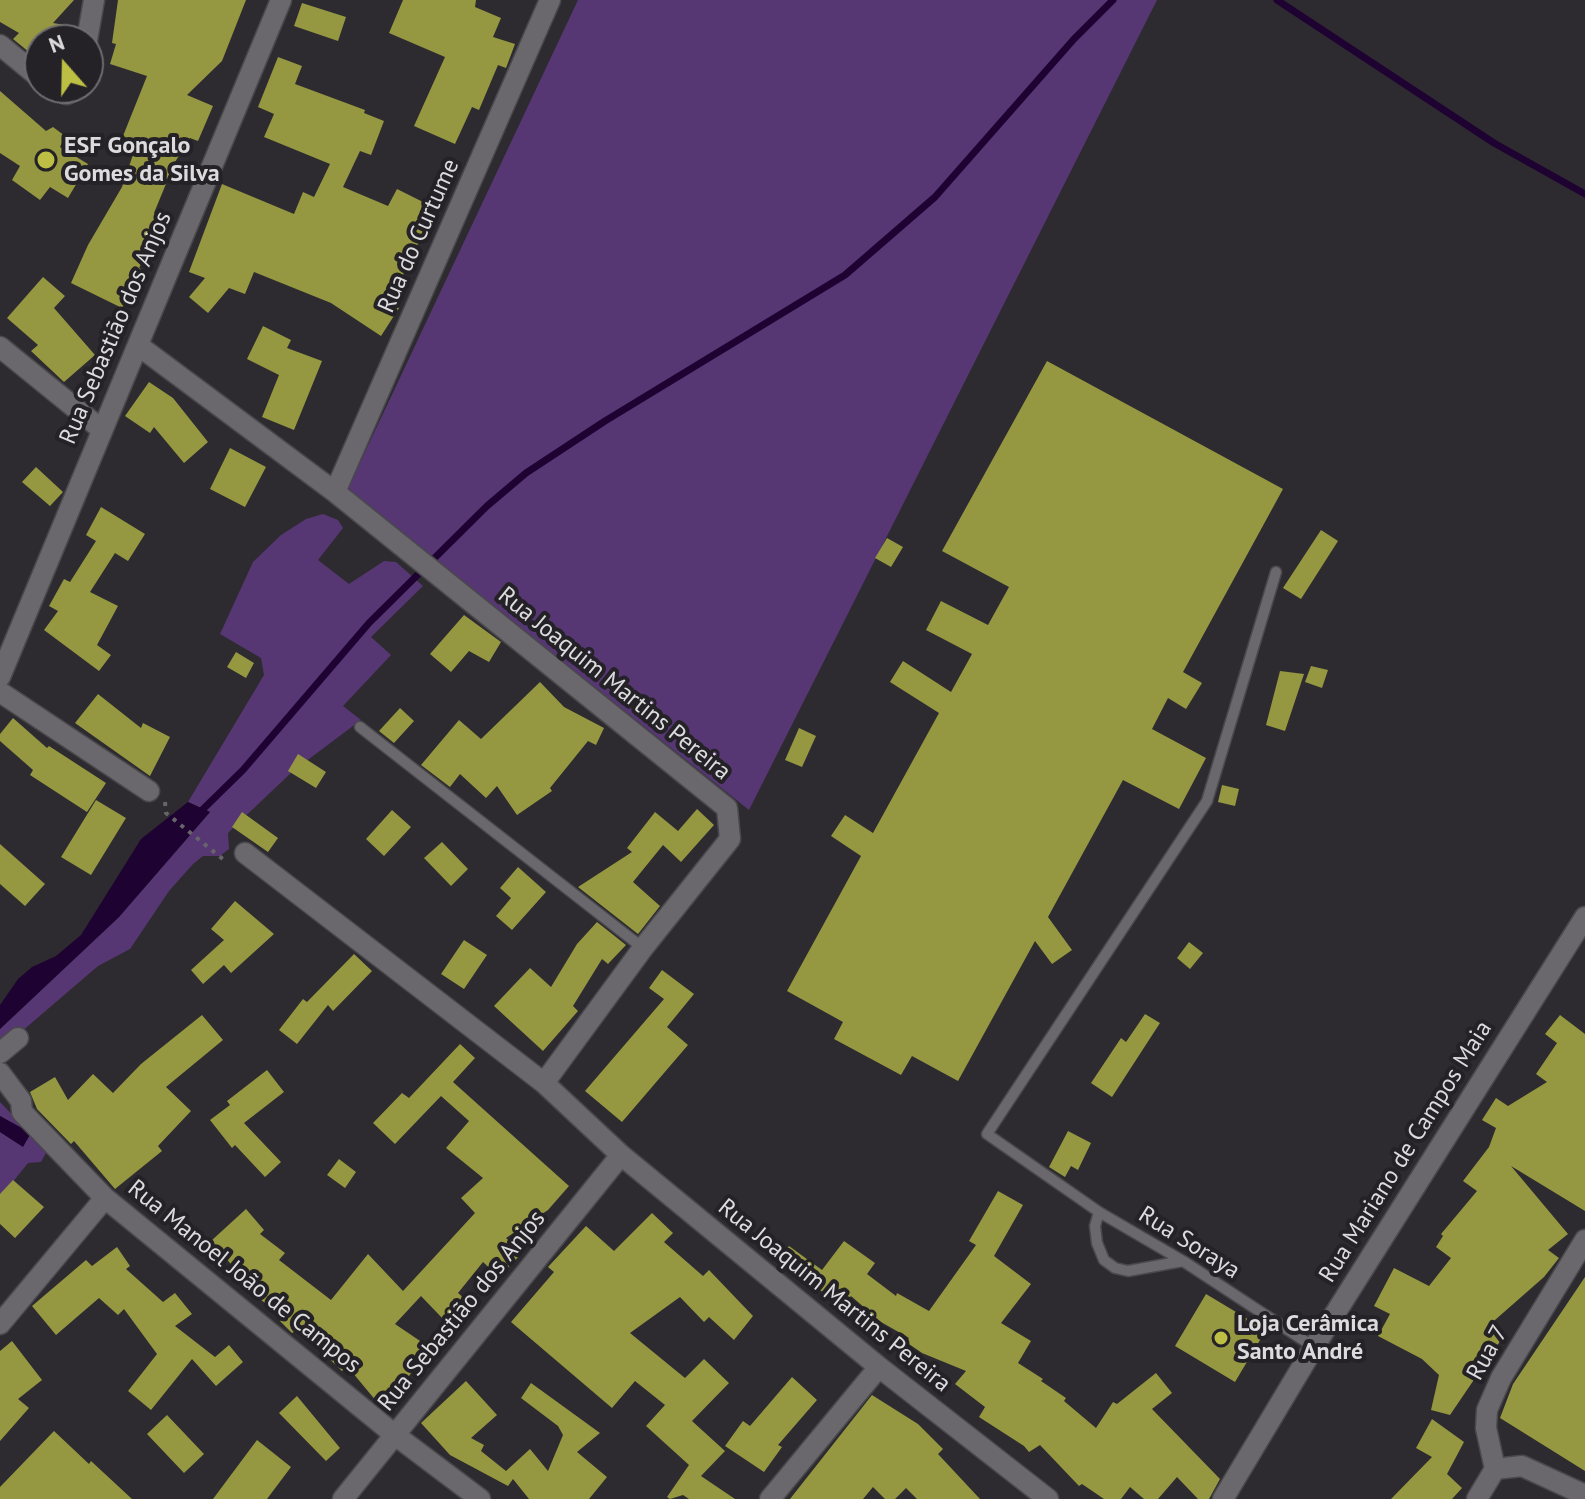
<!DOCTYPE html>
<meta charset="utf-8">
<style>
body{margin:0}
#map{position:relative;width:1585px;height:1499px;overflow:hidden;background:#2d2b30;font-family:"PT Sans",sans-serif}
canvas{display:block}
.north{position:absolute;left:24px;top:24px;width:80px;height:80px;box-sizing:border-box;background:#242226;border:2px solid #6e6c70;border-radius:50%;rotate:340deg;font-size:22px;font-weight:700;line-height:32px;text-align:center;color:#dcdbde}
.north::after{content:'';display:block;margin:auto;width:28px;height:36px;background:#bcbf43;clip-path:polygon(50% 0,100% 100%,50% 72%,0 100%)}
</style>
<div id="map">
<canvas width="1585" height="1499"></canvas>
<div class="north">N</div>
</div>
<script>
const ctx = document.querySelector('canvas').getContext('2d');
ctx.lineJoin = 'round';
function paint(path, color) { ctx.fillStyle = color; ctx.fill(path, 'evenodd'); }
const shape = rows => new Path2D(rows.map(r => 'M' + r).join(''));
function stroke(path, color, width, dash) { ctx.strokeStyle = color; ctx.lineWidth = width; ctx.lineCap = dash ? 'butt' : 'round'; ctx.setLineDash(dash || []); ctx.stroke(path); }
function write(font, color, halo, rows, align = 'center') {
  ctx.font = font + ' "PT Sans",sans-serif'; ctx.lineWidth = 8; ctx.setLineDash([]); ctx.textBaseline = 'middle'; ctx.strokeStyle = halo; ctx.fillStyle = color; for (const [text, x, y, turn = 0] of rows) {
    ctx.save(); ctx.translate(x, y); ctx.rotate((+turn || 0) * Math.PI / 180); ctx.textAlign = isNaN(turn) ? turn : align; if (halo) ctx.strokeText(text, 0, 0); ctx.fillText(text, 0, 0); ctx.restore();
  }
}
paint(shape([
 [578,0,1157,0,749,810,347,490],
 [323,514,338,520,343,528,318,560,349,584,384,561,396,562,423,586,371,637,391,655,343,706,361,720,293,771,234,827,228,833,229,849,220,856,203,856,193,864,169,891,130,949,98,966,21,1032,0,1040,0,1029,119,917,210,812,188,802,264,675,261,658,220,634,253,562,281,535,306,519],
 [0,1102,47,1151,41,1162,28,1163,0,1198,0,1132,22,1146,30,1134,0,1116]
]), '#563774');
paint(shape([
 [188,802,210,812,119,917,0,1029,0,1005,18,979,32,967,56,956,81,935,141,839],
 [0,1116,31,1133,23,1147,0,1132]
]), '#1e0332');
stroke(shape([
 [1277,0,1494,143,1585,194],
 [197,815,243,770,369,623,487,506,526,473,605,421,845,275,935,197,1074,39,1113,0]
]), '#1e0332', 7);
paint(shape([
 [0,0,74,0,53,23,76,27,74,40,40,40,40,61,13,39,19,33,0,22],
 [118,0,246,0,222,61,187,95,213,106,198,141,190,138,175,162,154,213,165,219,139,268,148,273,139,294,131,290,122,308,71,283,88,245,122,187,137,143,123,136,147,76,110,64,116,44,112,43],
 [403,0,476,0,475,7,501,18,493,37,515,44,506,68,498,65,479,110,472,107,455,144,414,126,445,57,389,33],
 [302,3,346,17,338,41,294,26],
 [278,57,302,66,295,84,365,110,364,113,384,121,371,155,360,151,343,187,388,206,397,189,429,205,421,220,428,223,390,302,399,308,381,336,331,303,254,272,245,294,229,288,208,313,189,297,205,278,189,272,222,184,294,214,303,192,314,197,330,164,264,137,274,114,258,107],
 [0,91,46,131,53,127,65,136,60,147,88,164,68,198,50,187,40,200,12,180,20,166,0,153],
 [43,277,65,296,54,308,95,355,64,382,31,351,38,345,7,318],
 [263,326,291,340,287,348,322,361,294,430,262,417,279,375,247,359],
 [1047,361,1283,489,1183,672,1202,683,1186,709,1168,698,1152,729,1206,758,1179,809,1123,780,1048,917,1072,950,1052,964,1035,941,958,1081,912,1056,901,1075,834,1039,843,1022,787,991,861,856,831,836,845,815,873,833,939,713,890,682,903,661,951,692,972,654,926,630,941,601,988,625,1009,587,942,551],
 [149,382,173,398,208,442,184,463,154,427,150,433,125,416],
 [230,448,266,467,245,507,210,489],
 [36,467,63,492,50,506,22,482],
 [101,507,145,534,128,561,115,553,90,592,118,606,97,645,111,655,99,671,44,630,58,611,49,606,64,579,70,582,96,541,86,535],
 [1321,530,1338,541,1301,599,1283,588],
 [887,538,903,547,891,567,875,558],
 [464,615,501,642,489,662,469,651,451,672,430,654],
 [236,652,254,663,246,678,227,667],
 [1311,666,1328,670,1322,688,1305,682],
 [1280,671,1304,674,1285,731,1266,725],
 [540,682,564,707,604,728,596,745,588,741,550,788,552,791,517,815,497,786,486,798,460,774,450,787,421,765,459,720,481,739],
 [98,694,141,728,143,723,170,737,150,776,75,723],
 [400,708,414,721,394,743,379,731],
 [13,718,47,748,49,746,106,783,87,812,30,775,33,770,0,741,0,734],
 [799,728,816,736,802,767,785,760],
 [298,754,326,772,316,788,288,771],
 [1222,785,1239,789,1235,806,1218,802],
 [96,800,126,818,91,875,61,857],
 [697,809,714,825,681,862,663,845,633,882,660,906,638,934,578,887,632,852,627,848,655,812,678,831],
 [392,810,411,827,384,856,366,839],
 [242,812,278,838,268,852,232,827],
 [442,842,468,869,451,886,424,858],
 [0,844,45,884,25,906,0,884],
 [518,867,546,892,512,930,496,916,511,898,500,888],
 [235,901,274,934,231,973,224,965,203,984,191,970,224,940,211,929],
 [597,922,626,945,608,964,602,959,573,1006,578,1011,543,1051,494,1006,530,968,551,987,577,944],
 [464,940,487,955,464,989,441,974],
 [1189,942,1203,953,1190,969,1177,958],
 [354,954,372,971,333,1011,328,1005,297,1044,279,1030,303,999,307,1002],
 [662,970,694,994,667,1027,688,1045,622,1122,585,1091,664,999,649,988],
 [1145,1014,1160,1023,1112,1097,1091,1083,1121,1038,1126,1042],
 [202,1015,223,1040,166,1087,191,1111,158,1146,162,1151,115,1189,74,1141,71,1144,37,1109,30,1092,55,1077,68,1100,93,1074,113,1093,141,1064],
 [1560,1015,1585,1034,1585,1211,1511,1166,1568,1234,1548,1250,1559,1258,1544,1277,1487,1327,1503,1337,1450,1415,1431,1410,1439,1375,1422,1359,1378,1336,1390,1314,1374,1306,1394,1268,1429,1286,1451,1258,1436,1247,1443,1236,1441,1234,1477,1191,1463,1181,1489,1147,1496,1128,1482,1120,1496,1098,1508,1106,1547,1082,1536,1074,1557,1043,1545,1034],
 [460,1044,475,1058,453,1082,569,1186,548,1210,506,1238,522,1253,499,1277,483,1262,458,1293,465,1299,444,1320,421,1296,395,1324,429,1347,409,1376,377,1402,347,1366,342,1371,318,1348,295,1331,292,1333,280,1321,283,1318,231,1275,236,1270,211,1241,246,1209,264,1230,260,1234,285,1253,279,1260,331,1300,368,1254,403,1291,475,1213,461,1198,483,1178,446,1148,469,1121,441,1096,395,1144,373,1123,402,1093,409,1098],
 [267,1070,284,1092,244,1123,281,1162,265,1177,235,1145,232,1148,210,1120,230,1105,227,1101],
 [1068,1131,1091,1143,1078,1170,1071,1166,1065,1177,1049,1167],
 [339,1159,356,1172,345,1188,327,1175],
 [13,1180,44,1207,15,1238,0,1224,0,1194],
 [998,1191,1023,1205,994,1256,1031,1284,1001,1323,1031,1341,1018,1363,1043,1379,1041,1381,1066,1398,1064,1401,1096,1428,1113,1402,1117,1404,1156,1373,1172,1393,1152,1409,1220,1479,1209,1499,1198,1499,1177,1477,1158,1499,1144,1499,1130,1487,1121,1499,1104,1499,1082,1484,1079,1486,1040,1445,1029,1452,1024,1446,979,1417,985,1407,955,1384,966,1371,922,1353,906,1342,909,1338,881,1322,851,1296,843,1307,779,1260,789,1246,822,1270,844,1241,875,1263,867,1274,896,1296,897,1293,929,1311,976,1245,969,1241],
 [652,1213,673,1233,664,1242,703,1276,709,1270,753,1316,734,1340,709,1317,704,1322,680,1297,630,1333,685,1378,704,1359,729,1383,692,1421,725,1451,701,1476,735,1499,689,1499,683,1495,670,1499,667,1497,689,1465,646,1426,665,1405,635,1381,612,1408,511,1322,554,1272,548,1267,586,1226,614,1251],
 [117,1247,130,1266,126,1269,163,1302,175,1293,192,1314,175,1326,215,1357,229,1345,243,1362,216,1386,192,1359,151,1410,128,1391,157,1354,124,1309,118,1315,99,1298,56,1335,32,1306,86,1260,92,1266],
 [1585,1277,1585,1471,1500,1418,1513,1384],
 [1206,1294,1266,1330,1235,1382,1175,1346],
 [12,1341,42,1380,18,1399,29,1408,0,1441,0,1351],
 [792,1377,817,1400,778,1445,782,1447,764,1472,725,1446,743,1421,750,1426],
 [466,1381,497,1415,471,1438,484,1445,481,1451,506,1471,530,1449,548,1471,563,1435,558,1426,521,1398,531,1383,600,1433,577,1452,607,1477,589,1499,529,1499,513,1479,508,1486,450,1455,421,1423],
 [872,1395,918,1424,943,1449,938,1454,980,1499,917,1499,906,1488,895,1499,885,1499,873,1487,863,1499,790,1499],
 [297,1396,340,1448,326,1461,279,1413],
 [167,1415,204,1454,184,1473,147,1434],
 [1432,1419,1464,1442,1447,1474,1462,1488,1452,1499,1391,1499,1432,1457,1416,1448],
 [54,1431,89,1464,91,1461,132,1499,0,1499,0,1487],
 [257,1440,291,1467,267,1499,213,1499]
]), '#959840');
const service = shape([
 [1276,572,1207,801,987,1134,1099,1212,1183,1261,1314,1347],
 [360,727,643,948],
 [1099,1212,1095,1226,1097,1243,1104,1260,1115,1268,1128,1271,1183,1261]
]);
const minor = shape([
 [87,40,94,0],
 [0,45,40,78],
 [52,88,67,94,79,88],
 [139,346,335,492,727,808,730,839,643,948,544,1083,621,1155,879,1367,1048,1499],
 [0,347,101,429],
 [335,492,550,0],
 [0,692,149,791],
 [245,853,544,1083],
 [0,1053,18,1038],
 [0,1073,21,1101,22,1112,105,1198,395,1435,480,1499],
 [0,1324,105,1198],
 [1495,1469,1522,1466,1585,1495],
 [343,1499,621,1155],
 [770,1499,879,1367],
 [1477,1499,1495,1469,1486,1428,1487,1410,1501,1378,1585,1240]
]);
const tertiary = shape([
 [0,677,281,0],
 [1223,1499,1314,1347,1585,917]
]);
stroke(service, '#49484b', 13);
stroke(minor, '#49484b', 23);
stroke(tertiary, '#49484b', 23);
stroke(shape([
 [165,802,166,813,224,860]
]), '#676569', 4, [4, 6]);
stroke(service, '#6a686d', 10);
stroke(minor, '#6a686d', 20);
stroke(tertiary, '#6a686d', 20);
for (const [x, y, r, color] of [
 [46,160,10,"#bcbf43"],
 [1221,1338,8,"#bcbf43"]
]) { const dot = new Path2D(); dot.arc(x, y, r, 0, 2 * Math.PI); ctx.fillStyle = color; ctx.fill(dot); stroke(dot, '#242226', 3); }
write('bold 24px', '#dcdbde', '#242226', [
 ["ESF Gonçalo",64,146],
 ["Gomes da Silva",64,174],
 ["Loja Cerâmica",1237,1324],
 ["Santo André",1237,1352]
], 'left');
write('24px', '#dcdbde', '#242226', [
 ["Rua do Curtume",419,236,-66],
 ["Rua Sebastião dos Anjos",116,328,-67],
 ["Rua Joaquim Martins Pereira",614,684,39],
 ["Rua Mariano de Campos Maia",1406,1152,-58],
 ["Rua Soraya",1189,1243,32],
 ["Rua Manoel João de Campos",244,1277,39],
 ["Rua Joaquim Martins Pereira",834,1296,39],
 ["Rua Sebastião dos Anjos",462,1311,-51],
 ["Rua 7",1488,1353,-61]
]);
</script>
